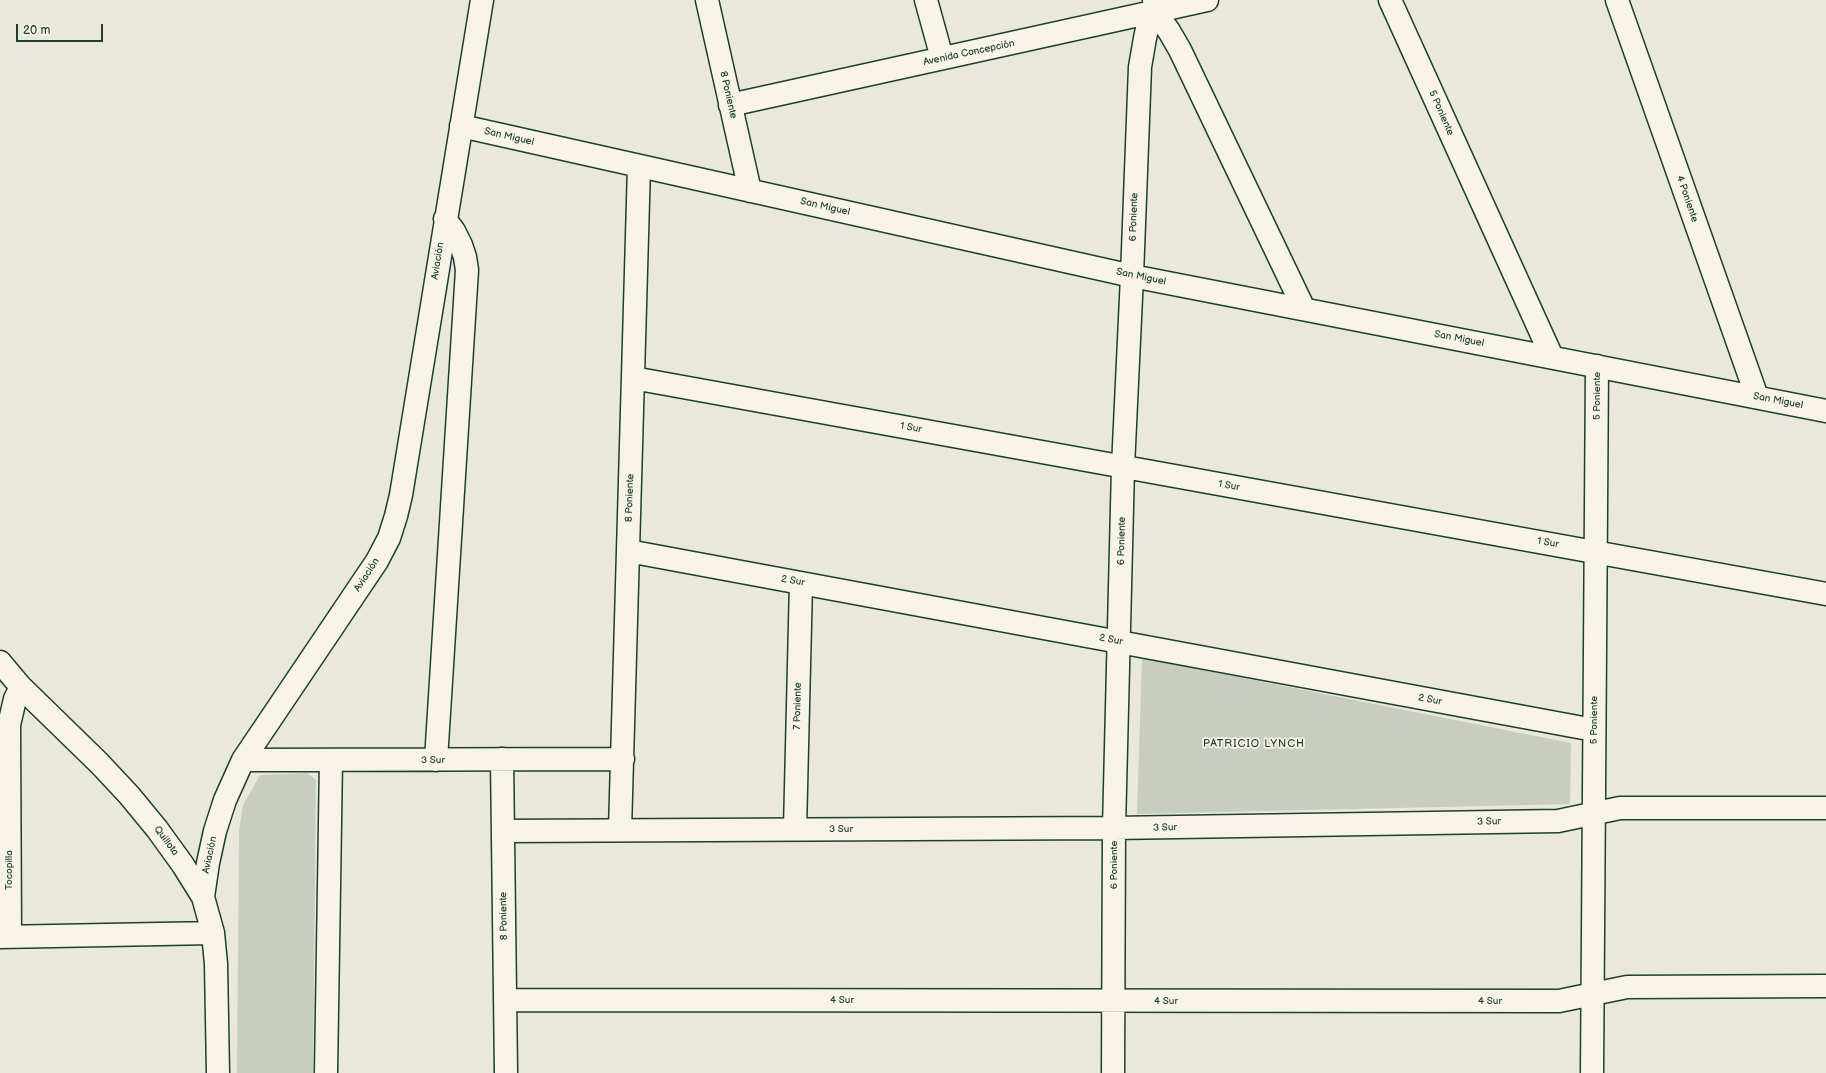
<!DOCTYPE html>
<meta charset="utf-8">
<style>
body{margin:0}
#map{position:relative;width:1826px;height:1073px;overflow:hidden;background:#eae8dd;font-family:"Balsamiq Sans",sans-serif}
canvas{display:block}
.scale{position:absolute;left:16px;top:24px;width:87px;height:18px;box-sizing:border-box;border:2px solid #1f3d34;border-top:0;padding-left:5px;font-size:12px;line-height:14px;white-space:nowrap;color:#1f3d34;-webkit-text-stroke:3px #f7f3e8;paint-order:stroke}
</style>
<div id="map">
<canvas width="1826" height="1073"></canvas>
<div class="scale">20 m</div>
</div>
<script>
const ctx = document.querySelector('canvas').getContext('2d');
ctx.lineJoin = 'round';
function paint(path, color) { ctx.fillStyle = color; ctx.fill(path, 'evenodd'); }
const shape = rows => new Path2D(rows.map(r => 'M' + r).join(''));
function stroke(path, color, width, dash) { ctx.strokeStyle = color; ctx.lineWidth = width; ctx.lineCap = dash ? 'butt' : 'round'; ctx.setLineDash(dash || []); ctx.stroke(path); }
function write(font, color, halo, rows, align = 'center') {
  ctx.font = font + ' "Balsamiq Sans",sans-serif'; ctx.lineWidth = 3.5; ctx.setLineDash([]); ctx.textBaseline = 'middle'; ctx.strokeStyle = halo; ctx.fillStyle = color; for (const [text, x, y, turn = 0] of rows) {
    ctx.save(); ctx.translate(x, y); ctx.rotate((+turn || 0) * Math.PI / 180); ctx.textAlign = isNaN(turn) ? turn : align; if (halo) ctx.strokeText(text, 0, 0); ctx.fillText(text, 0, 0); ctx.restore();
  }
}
paint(shape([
 [1142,658,1571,743,1570,804,1137,814],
 [307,773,316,780,313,1073,237,1073,239,832,243,805,260,775]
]), '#c8ccc1');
const minor = shape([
 [707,0,750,191],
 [926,0,942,58],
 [1390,0,1552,357],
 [1617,0,1757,397],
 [1155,12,1169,31,1180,50,1304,309],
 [730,105,1207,0],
 [461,126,1132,276,1826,411],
 [633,378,1826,594],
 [628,551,1594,730],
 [0,662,21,687,99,763,129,795,157,829,183,865,203,897,213,933,216,964,218,1073],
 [502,759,506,1073],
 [243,760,623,759],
 [436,760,467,270,465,257,461,245,454,231,445,219],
 [795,829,801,583],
 [620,830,639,166],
 [503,831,1114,828,1558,821,1620,808,1826,808],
 [203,897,208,863,215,831,225,800,243,760,377,561,389,538,396,516,401,495,482,0],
 [10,936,9,725,15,699,21,687],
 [0,937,213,933],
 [505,1000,1559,1001,1627,987,1826,986],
 [326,1073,331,760],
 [1113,1073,1114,828,1123,467,1132,276,1140,67,1145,38,1148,24,1155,12,1154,0],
 [1592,1073,1597,366]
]);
stroke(minor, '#1f3d34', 25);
stroke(minor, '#f7f3e8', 22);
write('10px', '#1f3d34', '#f7f3e8', [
 ["Avenida Concepción",969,53,-12],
 ["8 Poniente",728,95,77],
 ["5 Poniente",1441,113,66],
 ["San Miguel",509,137,13],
 ["4 Poniente",1687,199,71],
 ["San Miguel",825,207,13],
 ["6 Poniente",1134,217,-88],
 ["Aviación",438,261,-81],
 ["San Miguel",1141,277,12],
 ["San Miguel",1459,339,11],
 ["5 Poniente",1597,396,-90],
 ["San Miguel",1778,401,11],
 ["1 Sur",911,428,10],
 ["1 Sur",1229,486,10],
 ["8 Poniente",630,498,-88],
 ["6 Poniente",1122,541,-89],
 ["1 Sur",1548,543,10],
 ["Aviación",367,575,-57],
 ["2 Sur",793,581,10],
 ["2 Sur",1111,640,11],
 ["2 Sur",1430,700,11],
 ["7 Poniente",798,706,-89],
 ["5 Poniente",1594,720,-90],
 ["3 Sur",433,760],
 ["3 Sur",1489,822,-1],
 ["3 Sur",1165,828,-1],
 ["3 Sur",841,829],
 ["Quillota",166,841,53],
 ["Aviación",210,855,-78],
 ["6 Poniente",1114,865,-90],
 ["Tocopilla",9,870,-90],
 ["8 Poniente",504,916,-91],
 ["4 Sur",842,1000],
 ["4 Sur",1166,1001],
 ["4 Sur",1490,1001]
]);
ctx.letterSpacing = '1px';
write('11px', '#1f3d34', '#f7f3e8', [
 ["PATRICIO LYNCH",1254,744]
]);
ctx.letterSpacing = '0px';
</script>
